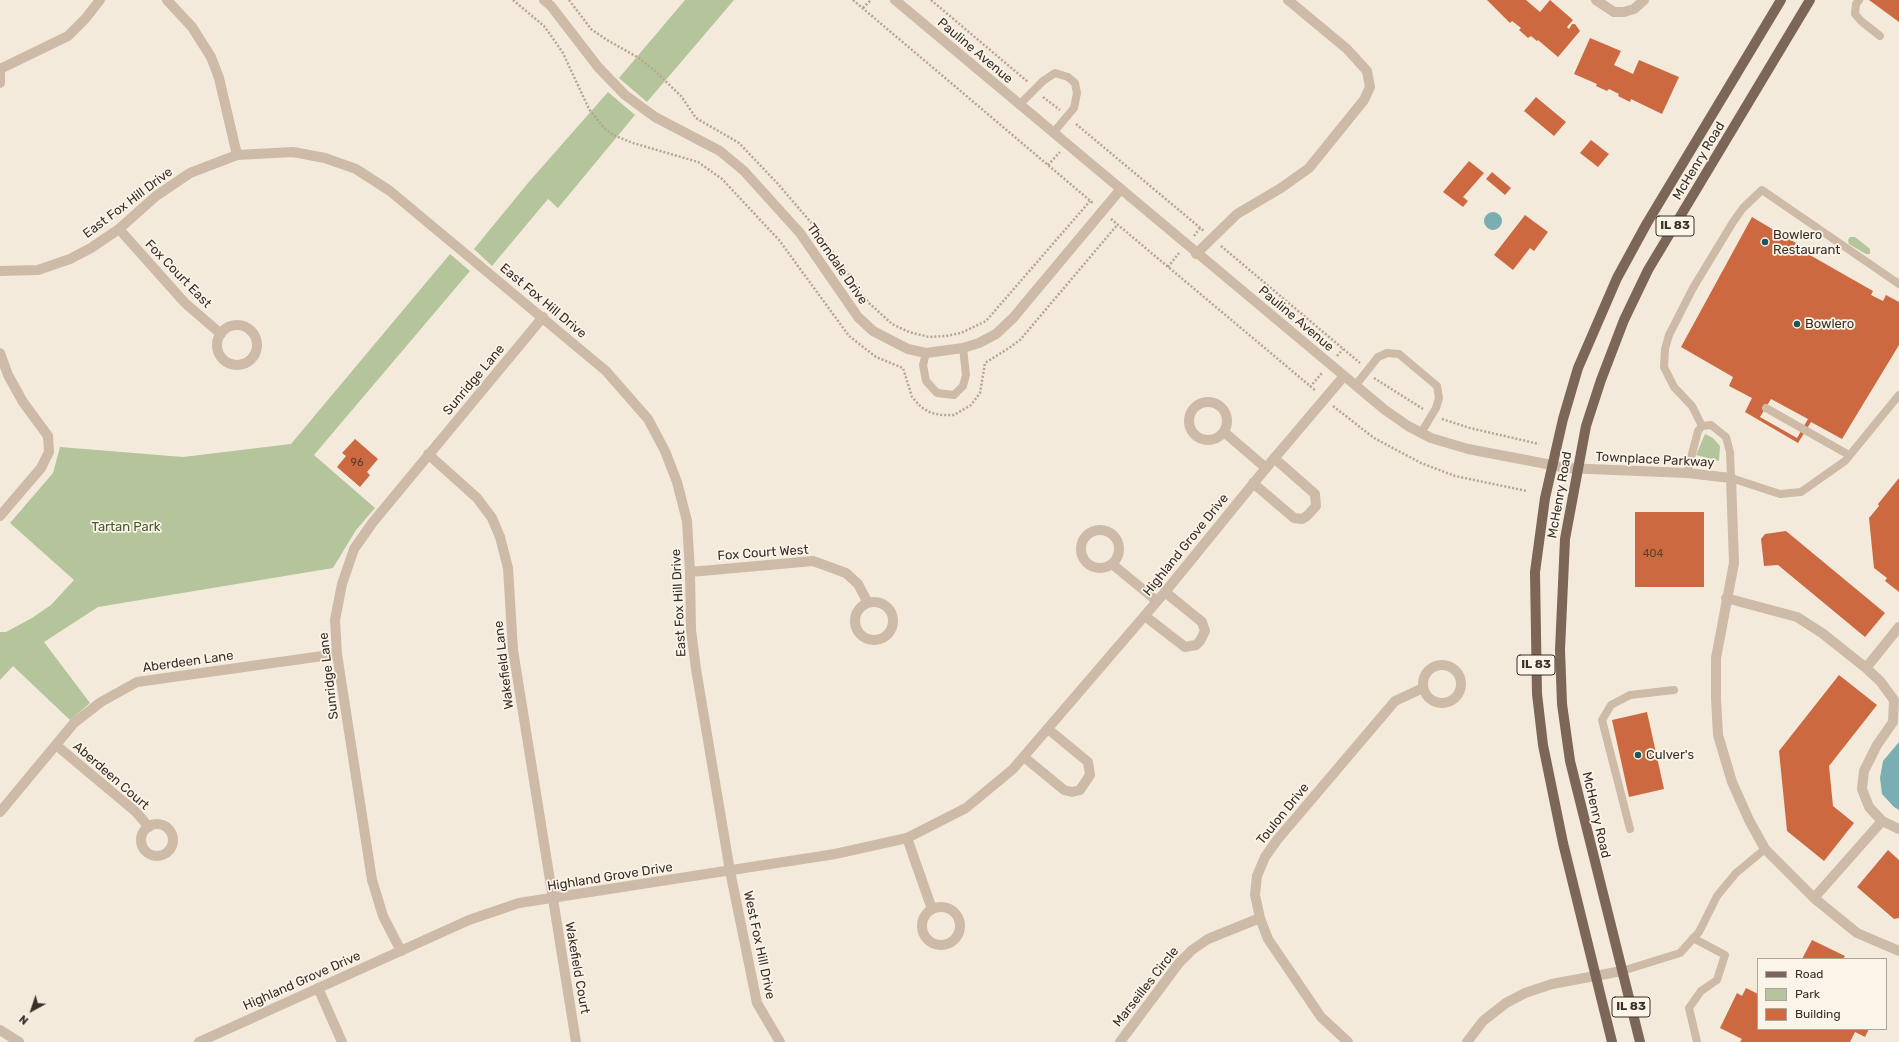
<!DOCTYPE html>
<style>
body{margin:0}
#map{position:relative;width:1899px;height:1042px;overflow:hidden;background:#f4eadc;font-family:Rubik,sans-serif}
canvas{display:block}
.legend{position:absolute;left:1757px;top:958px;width:130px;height:72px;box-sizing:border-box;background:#fbf4e9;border:1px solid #ada59c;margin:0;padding:5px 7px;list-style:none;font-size:12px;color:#392e28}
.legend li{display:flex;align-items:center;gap:8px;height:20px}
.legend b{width:20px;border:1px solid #ada59c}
.north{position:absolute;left:12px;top:990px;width:40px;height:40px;-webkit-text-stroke:3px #fbf4e9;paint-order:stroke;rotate:220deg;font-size:11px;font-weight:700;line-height:16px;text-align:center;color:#392e28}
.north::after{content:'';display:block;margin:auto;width:14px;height:18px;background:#392e28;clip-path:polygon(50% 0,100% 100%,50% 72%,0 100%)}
</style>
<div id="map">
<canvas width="1899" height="1042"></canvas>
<ul class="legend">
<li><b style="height:5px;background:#7c6658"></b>Road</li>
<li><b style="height:11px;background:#b4c49b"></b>Park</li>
<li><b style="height:11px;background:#cd6941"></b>Building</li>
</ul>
<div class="north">N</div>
</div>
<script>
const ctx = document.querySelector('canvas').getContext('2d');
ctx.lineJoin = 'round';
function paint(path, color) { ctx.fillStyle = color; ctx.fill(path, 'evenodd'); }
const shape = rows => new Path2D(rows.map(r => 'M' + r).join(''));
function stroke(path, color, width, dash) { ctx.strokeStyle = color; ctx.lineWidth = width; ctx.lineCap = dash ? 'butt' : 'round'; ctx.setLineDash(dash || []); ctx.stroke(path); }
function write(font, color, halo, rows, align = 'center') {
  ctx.font = font + ' Rubik,sans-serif'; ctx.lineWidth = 3.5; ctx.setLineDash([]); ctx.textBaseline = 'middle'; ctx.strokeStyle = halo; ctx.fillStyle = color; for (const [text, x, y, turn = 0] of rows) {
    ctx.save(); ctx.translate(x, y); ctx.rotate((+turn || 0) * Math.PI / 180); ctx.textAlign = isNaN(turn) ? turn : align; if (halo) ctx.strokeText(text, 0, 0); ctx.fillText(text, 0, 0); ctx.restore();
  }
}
paint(shape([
 [685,0,734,0,647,102,619,78],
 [608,92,635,115,558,208,548,199,492,266,474,249,528,183],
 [1850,237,1855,237,1870,249,1870,254,1866,254,1849,244,1848,240],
 [450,254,470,271,314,455,375,508,356,530,333,568,98,607,44,642,90,703,70,720,13,666,0,680,0,632,6,632,32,618,51,605,74,580,10,523,53,473,60,447,183,457,291,444],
 [1705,434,1713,438,1720,446,1719,461,1696,455]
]), '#b4c49b');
paint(shape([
 '1484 221a9 9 0 1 1 18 0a9 9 0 1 1-18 0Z',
 [1899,742,1899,810,1894,807,1882,794,1880,778,1883,761]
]), '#79aeb3');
paint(shape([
 [1487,0,1526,0,1540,12,1550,0,1573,20,1567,27,1569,29,1572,24,1575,24,1580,31,1558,57,1538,40,1537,41,1531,36,1528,38,1519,30,1521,28,1512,21,1510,23],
 [1869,0,1899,0,1899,22],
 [1590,38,1621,51,1614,65,1633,74,1639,60,1679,77,1662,114,1631,99,1630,102,1618,96,1619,94,1609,89,1607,91,1596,86,1597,84,1574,74],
 [1536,97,1566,122,1554,136,1524,111],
 [1591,140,1609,154,1598,167,1580,153],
 [1469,161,1484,173,1463,197,1468,201,1463,207,1443,192],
 [1492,172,1511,188,1505,195,1486,179],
 [1525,215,1548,232,1534,251,1530,248,1513,270,1494,255],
 [1752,217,1796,243,1794,246,1873,291,1871,295,1883,301,1886,295,1899,302,1899,345,1842,439,1811,422,1798,443,1745,412,1752,398,1729,386,1733,377,1681,347],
 [1771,399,1808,419,1797,438,1760,417],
 [355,439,378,459,367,472,370,475,360,487,337,467,346,456,342,453],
 [1899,478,1899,592,1885,581,1887,578,1874,568,1869,518,1879,506,1878,504],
 [1635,512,1704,512,1704,587,1635,587],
 [1786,531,1885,613,1865,637,1778,565,1764,566,1761,539,1765,534],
 [1839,675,1877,705,1829,766,1833,806,1854,823,1824,861,1787,831,1779,751],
 [1647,712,1664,789,1629,797,1612,720],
 [1888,850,1899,860,1899,918,1894,919,1857,887],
 [1812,940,1845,956,1843,959,1802,959],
 [1746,988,1758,994,1758,1029,1869,1029,1865,1037,1855,1032,1850,1042,1740,1042,1742,1039,1720,1028,1737,993,1742,996]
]), '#cd6941');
stroke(shape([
 [513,0,544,26,552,37,563,53,589,109,604,128,613,135,633,143,698,162,722,179,779,240,849,336,876,357,903,368,912,397,921,407,931,413,942,415,954,415,971,405,980,393,985,363,1009,348,1020,340,1118,224],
 [569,0,591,29,607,40,639,58,656,72,681,96,696,118,739,143,778,184,814,226,869,303,892,324,909,332,929,337,946,336,961,333,986,321,1090,201],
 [853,0,1094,204],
 [931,0,1028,82],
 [863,8,871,0],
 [1043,97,1060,110],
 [1076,124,1204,231],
 [1048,165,1060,152],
 [1111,219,1316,391],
 [1194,236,1200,228],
 [1221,246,1360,363],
 [1168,267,1179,253],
 [1337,356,1343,349],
 [1374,378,1423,409],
 [1310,387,1322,373],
 [1333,406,1374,438,1421,463,1455,476,1527,491],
 [1442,419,1470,428,1539,444]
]), '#b9a491', 2.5, [2, 2]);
stroke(shape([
 [1859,0,1856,4,1855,14,1861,21,1880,36],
 [1019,105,1043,81,1055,73,1068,77,1075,83,1077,93,1074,108,1053,133],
 [926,353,923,365,926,381,937,393,954,395,963,386,966,375,963,348],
 [1355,386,1378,357,1387,353,1399,354,1437,386,1439,398,1436,408,1421,433],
 [1766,408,1849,455],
 [1702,426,1692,406,1674,387,1664,367,1665,349,1669,335,1693,288,1733,222,1743,208,1762,190,1899,284],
 [1687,473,1698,431,1702,426,1711,425,1726,437,1730,452,1731,478,1780,494,1801,492,1845,461,1899,395],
 [1630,829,1602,720,1611,705,1630,695,1674,690],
 [1693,938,1725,955,1717,980,1701,991,1689,1008,1697,1042],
 [1622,971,1680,953,1699,932,1717,896,1736,873,1765,849]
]), '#cdbaa7', 8);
stroke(shape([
 [167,0,192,27,211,57,219,78,237,155],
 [544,0,551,6,598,67,625,95,655,117,720,151,744,171,800,233,858,317,873,331,908,349,926,353,963,348,979,343,996,334,1013,318,1120,190],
 [1596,0,1614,12,1624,12,1634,9,1644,0],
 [0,69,68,36,85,19,100,0],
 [0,71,0,83],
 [119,229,185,303,221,334],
 [1196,254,1237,214,1281,188,1309,168,1364,100,1370,87,1367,71,1347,49,1288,0],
 [0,271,38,270,70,259,91,248,119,229,156,196,190,173,237,155,293,152,325,158,356,169,390,191,606,371,648,419,665,451,677,482,687,521,690,572,691,630,696,669,730,871,757,1003,780,1042],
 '217 345a20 20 0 1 1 40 0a20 20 0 1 1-40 0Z',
 [0,353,8,375,23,402,48,436,49,452,41,468,0,516],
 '1189 421a19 19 0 1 1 38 0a19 19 0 1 1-38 0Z',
 [1224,432,1266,468],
 [428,454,477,498,492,518,500,537,508,568,513,650,576,1042],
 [1552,465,1565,468,1687,473,1731,478,1734,563,1716,658,1716,698,1718,735,1732,782,1749,820,1765,849,1814,898,1857,933,1899,951],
 [1253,483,1294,518,1302,519,1307,516,1316,506,1315,494,1274,458],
 '1081 549a19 19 0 1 1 38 0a19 19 0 1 1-38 0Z',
 [1112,564,1157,601],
 [690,572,813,561,846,573,858,584,868,603],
 [1726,598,1797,617,1822,633,1866,668,1880,681,1894,700,1893,722,1877,745,1864,771,1862,789,1869,807,1882,821,1899,829],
 '855 621a19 19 0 1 1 38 0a19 19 0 1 1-38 0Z',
 [1145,616,1185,647,1196,645,1200,641,1205,631,1202,622,1165,592],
 '1423 684a19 19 0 1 1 38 0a19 19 0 1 1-38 0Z',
 [1866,668,1899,627],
 [56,745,136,812,149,827],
 [1024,757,1064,790,1072,792,1080,790,1090,775,1088,762,1048,729],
 [0,812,74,723,101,702,137,682,337,654],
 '141 840a16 16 0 1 1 32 0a16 16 0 1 1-32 0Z',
 [907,838,932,909],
 [1814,898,1882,821],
 '922 926a19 19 0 1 1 38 0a19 19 0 1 1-38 0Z',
 [401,951,383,916,372,880,337,654,335,620,342,584,354,549,373,522,543,317],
 [318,988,342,1042],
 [1120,1042,1179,963,1192,950,1208,939,1260,918],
 [1348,1042,1321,1017,1268,939,1260,918,1255,895,1257,876,1265,857,1277,840,1395,701,1423,688],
 [1467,1042,1483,1021,1506,1003,1525,993,1552,984,1622,971]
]), '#cdbaa7', 10);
stroke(shape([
 [895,0,1385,410,1408,426,1431,438,1468,449,1552,465],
 [0,1030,19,1042],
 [199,1042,469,920,519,903,835,854,907,838,966,808,1013,769,1165,592,1266,468,1344,376]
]), '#cdbaa7', 10);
stroke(shape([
 [1612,1042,1563,843,1543,745,1537,694,1535,572,1545,498,1563,419,1578,368,1617,278,1647,223,1781,0],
 [1640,1042,1570,761,1562,704,1560,650,1565,539,1586,426,1601,380,1624,320,1648,270,1810,0]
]), '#7c6658', 10);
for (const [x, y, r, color] of [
 [1765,242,4,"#1b565d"],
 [1797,324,4,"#1b565d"],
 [1638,755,4,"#1b565d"]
]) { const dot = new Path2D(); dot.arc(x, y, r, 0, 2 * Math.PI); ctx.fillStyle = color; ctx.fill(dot); stroke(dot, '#fbf4e9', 1.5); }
write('11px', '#5e3d2e', null, [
 ["96",357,463],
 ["404",1653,554]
]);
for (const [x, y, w] of [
 [1675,226,38],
 [1536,665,38],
 [1631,1007,38]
]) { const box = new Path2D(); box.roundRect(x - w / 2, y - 10, w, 20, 3); ctx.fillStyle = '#fbf4e9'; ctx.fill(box); stroke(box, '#392e28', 1); }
write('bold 12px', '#392e28', null, [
 ["IL 83",1675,226],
 ["IL 83",1536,665],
 ["IL 83",1631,1007]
]);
write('13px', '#392e28', '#fbf4e9', [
 ["Pauline Avenue",975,51,40],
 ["McHenry Road",1699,161,-59],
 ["East Fox Hill Drive",128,203,-37],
 ["Thorndale Drive",837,264,55],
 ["Fox Court East",178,274,46],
 ["East Fox Hill Drive",543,301,40],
 ["Pauline Avenue",1296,319,40],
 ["Sunridge Lane",474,380,-50],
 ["Townplace Parkway",1655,460,3],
 ["McHenry Road",1560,495,-80],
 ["Highland Grove Drive",1186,545,-51],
 ["Fox Court West",763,553,-4],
 ["East Fox Hill Drive",679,603,-93],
 ["Aberdeen Lane",188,662,-8],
 ["Wakefield Lane",504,665,-97],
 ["Sunridge Lane",329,676,-97],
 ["Aberdeen Court",111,776,41],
 ["Toulon Drive",1283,814,-51],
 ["McHenry Road",1596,815,77],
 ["Highland Grove Drive",610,877,-9],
 ["West Fox Hill Drive",759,945,78],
 ["Wakefield Court",577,968,80],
 ["Highland Grove Drive",302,981,-24],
 ["Marseilles Circle",1146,987,-52]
]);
write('13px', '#392e28', '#fbf4e9', [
 ["Bowlero",1773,235],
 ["Restaurant",1773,250],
 ["Bowlero",1805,324],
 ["Culver's",1646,755]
], 'left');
write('13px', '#46592a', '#fbf4e9', [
 ["Tartan Park",126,527]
]);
</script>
